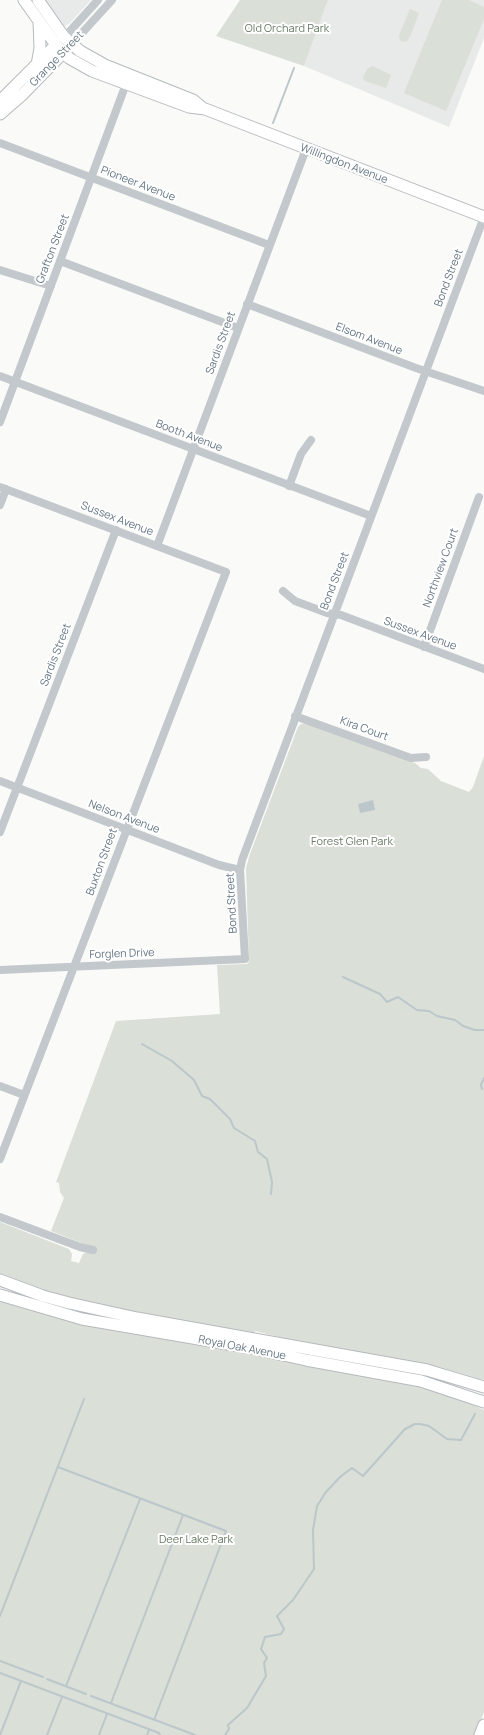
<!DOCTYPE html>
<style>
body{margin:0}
canvas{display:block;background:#fafaf8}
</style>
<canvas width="484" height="1735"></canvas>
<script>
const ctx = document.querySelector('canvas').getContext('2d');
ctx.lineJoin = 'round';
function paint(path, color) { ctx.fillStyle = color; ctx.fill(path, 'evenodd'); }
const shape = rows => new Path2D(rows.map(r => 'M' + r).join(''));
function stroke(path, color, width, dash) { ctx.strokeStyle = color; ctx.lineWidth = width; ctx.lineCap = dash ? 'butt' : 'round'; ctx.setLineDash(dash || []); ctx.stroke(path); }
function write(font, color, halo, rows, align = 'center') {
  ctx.font = font + ' Manrope,sans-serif'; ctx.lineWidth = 4; ctx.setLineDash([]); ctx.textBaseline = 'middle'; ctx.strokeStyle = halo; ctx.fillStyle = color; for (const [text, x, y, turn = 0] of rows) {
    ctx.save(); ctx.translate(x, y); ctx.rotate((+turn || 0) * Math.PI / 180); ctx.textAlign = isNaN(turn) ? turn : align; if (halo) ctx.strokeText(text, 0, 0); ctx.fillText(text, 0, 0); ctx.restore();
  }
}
paint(shape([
 [43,0,91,0,69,24,65,26,61,25],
 [328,0,484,0,484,38,449,127,304,66]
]), '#e8e9e9');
paint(shape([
 [240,0,328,0,304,66,216,36],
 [442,0,469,0,484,7,484,19,446,111,404,93],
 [410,9,419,13,410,37,407,41,402,42,399,38,400,33],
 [373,66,391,75,386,88,365,81,363,78,367,69],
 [306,723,415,763,421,768,428,769,441,781,469,792,473,787,484,756,484,1380,440,1367,295,1341,255,1331,250,1353,408,1382,444,1392,484,1410,484,1712,475,1735,0,1735,0,1298,134,1332,138,1313,67,1299,0,1275,0,1222,69,1249,72,1254,71,1261,79,1263,83,1254,94,1248,51,1231,64,1198,60,1192,59,1183,56,1182,116,1021,220,1014,217,965,247,964,249,962,246,868,250,854,298,727,301,724]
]), '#dadfd7');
paint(shape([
 [373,800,375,810,360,813,358,804]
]), '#bbc7cb');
stroke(shape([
 [273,123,294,68],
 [343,977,380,994,387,1002,398,997,417,1010,429,1011,437,1016,455,1020,463,1026,475,1030,484,1030],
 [142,1044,172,1061,194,1080,202,1096,210,1099,230,1119,234,1128,255,1141,258,1152,267,1159,272,1182,271,1194],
 [482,1089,481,1085,484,1078],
 [58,1467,226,1531,154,1720],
 [0,1616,84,1399],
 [0,1661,43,1677],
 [0,1673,159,1733,160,1735],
 [47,1679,86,1694],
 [66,1686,140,1499],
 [91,1696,195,1735],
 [111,1703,183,1515],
 [0,1735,21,1681],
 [47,1735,62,1697],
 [99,1735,107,1714],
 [147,1735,149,1730],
 [225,1735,229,1729,228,1725,247,1708,266,1676,264,1663,267,1658,261,1649,265,1637,281,1634,284,1629,277,1616,293,1600,314,1569,313,1530,317,1506,326,1492,340,1477,352,1468,363,1476,405,1429,415,1424,420,1424,429,1426,447,1439,461,1440,475,1414]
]), '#bbc7cb', 2);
const major = shape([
 [24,0,56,45,69,58,92,71,189,107,205,109,484,217],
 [38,0,64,37,80,51,105,65,193,100,204,109],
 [37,65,40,48,39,22],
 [0,101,56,45],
 [0,114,23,94,68,48],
 [0,1280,43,1296,69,1303,137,1318,427,1370,484,1387],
 [0,1295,82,1319,251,1348,306,1360,421,1381,484,1402],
 [480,1735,484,1725]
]);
stroke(major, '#b5babe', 13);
stroke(shape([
 [61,41,98,0],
 [71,45,112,0],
 [0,143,269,245],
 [60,261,238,328],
 [0,270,51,286],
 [247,304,416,368,484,391],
 [0,376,371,516],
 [0,422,126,84],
 [289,486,301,454,311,440],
 [0,487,226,572,0,1159],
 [0,505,6,489],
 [157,546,306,149],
 [283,591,295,601,327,613,341,615,484,669],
 [424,647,479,497],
 [295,716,411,758,426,757],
 [0,781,219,865,240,870],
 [0,832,116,530],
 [0,970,245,959,240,870,242,860,484,217],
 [0,1086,24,1095],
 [0,1217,80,1247,93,1250]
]), '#c3c8cc', 8);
stroke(major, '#fff', 11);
write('11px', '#687a64', '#fff', [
 ["Old Orchard Park",287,29],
 ["Forest Glen Park",352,842],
 ["Deer Lake Park",196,1540]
]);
write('11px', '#657683', '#fff', [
 ["Grange Street",57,59,-46],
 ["Willingdon Avenue",344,164,21],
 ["Pioneer Avenue",138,184,21],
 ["Grafton Street",53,249,-69],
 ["Bond Street",449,278,-69],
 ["Elsom Avenue",369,339,21],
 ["Sardis Street",221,343,-70],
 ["Booth Avenue",189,436,21],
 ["Sussex Avenue",117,519,21],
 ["Northview Court",441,568,-70],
 ["Bond Street",335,581,-69],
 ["Sussex Avenue",420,634,20],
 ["Sardis Street",56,655,-69],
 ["Kira Court",364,729,20],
 ["Nelson Avenue",124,817,21],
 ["Buxton Street",102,862,-70],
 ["Bond Street",232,903,-93],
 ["Forglen Drive",122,954,-2],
 ["Royal Oak Avenue",242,1348,11]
]);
</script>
